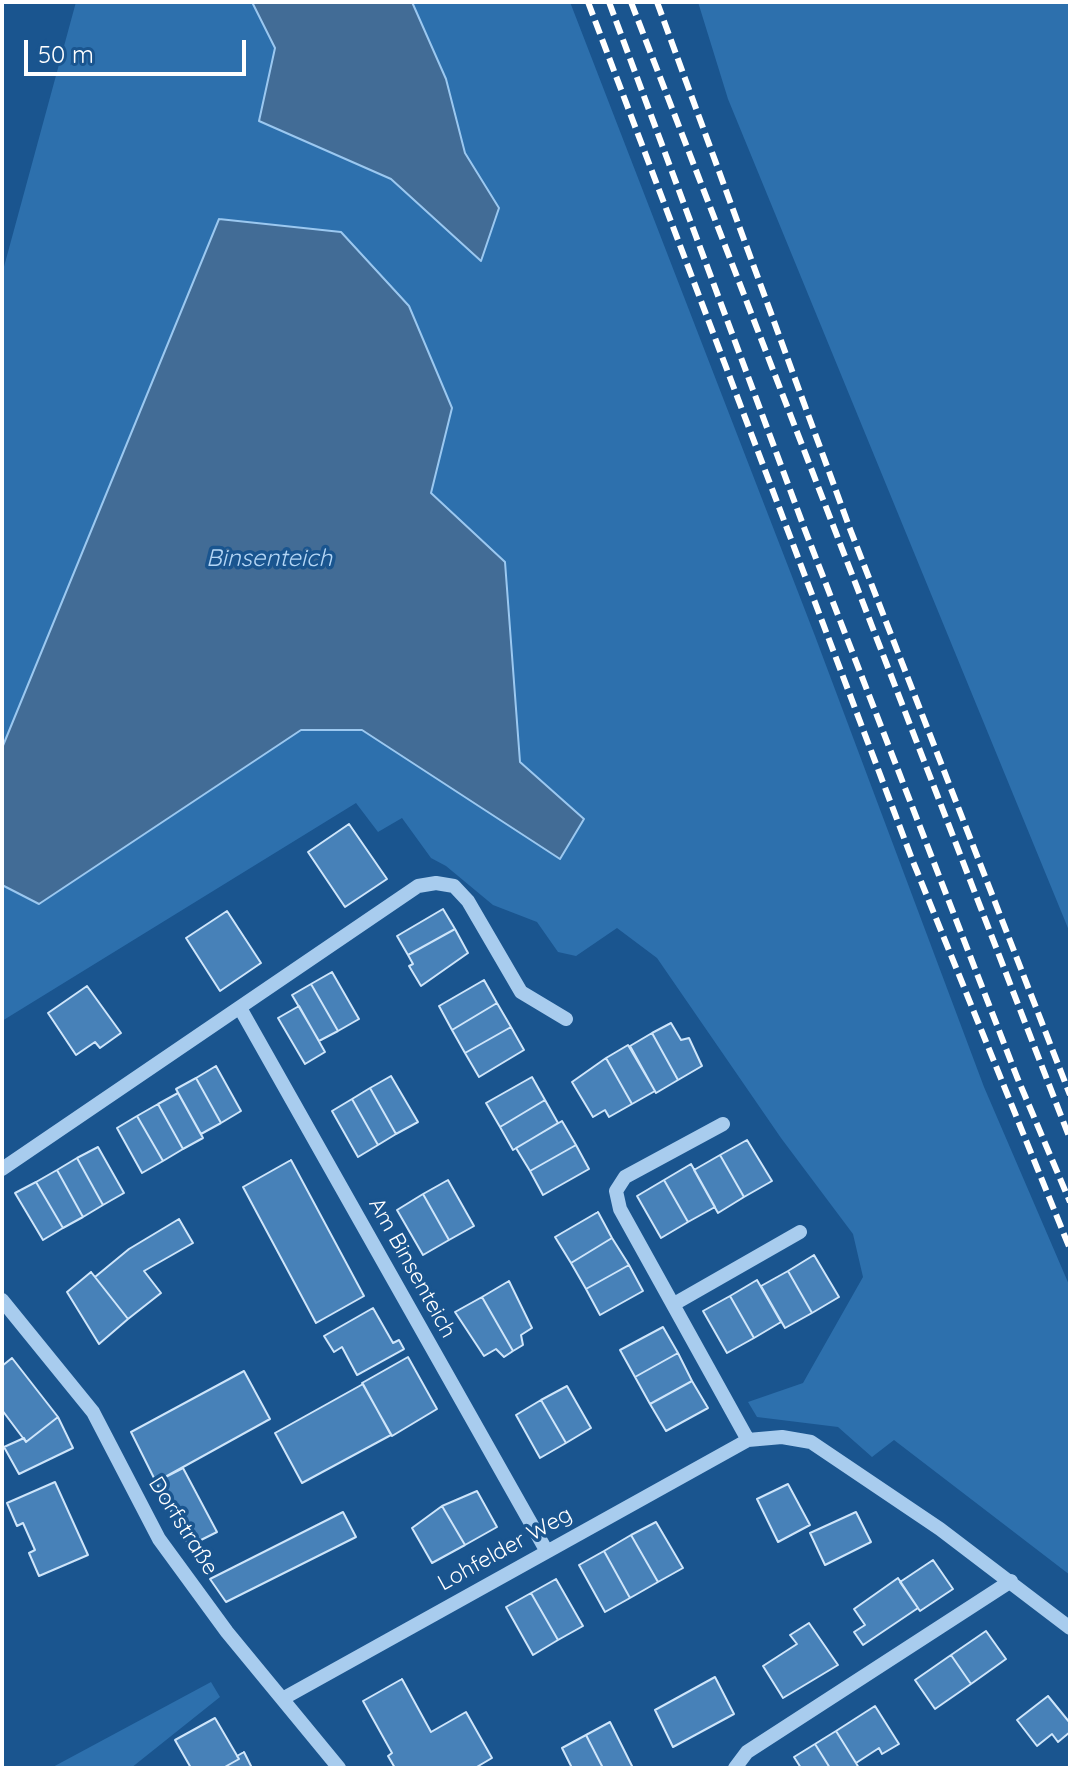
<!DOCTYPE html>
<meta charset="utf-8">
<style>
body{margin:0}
#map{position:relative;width:1072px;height:1770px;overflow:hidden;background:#1a558f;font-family:Quicksand,sans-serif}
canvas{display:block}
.frame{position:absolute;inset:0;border:4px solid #fff;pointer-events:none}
.scale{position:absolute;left:24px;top:40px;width:222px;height:36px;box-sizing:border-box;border:4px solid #fff;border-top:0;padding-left:10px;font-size:24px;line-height:28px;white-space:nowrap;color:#fff;-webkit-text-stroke:6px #1a558f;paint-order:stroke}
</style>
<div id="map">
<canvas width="1072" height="1770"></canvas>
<div class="frame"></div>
<div class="scale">50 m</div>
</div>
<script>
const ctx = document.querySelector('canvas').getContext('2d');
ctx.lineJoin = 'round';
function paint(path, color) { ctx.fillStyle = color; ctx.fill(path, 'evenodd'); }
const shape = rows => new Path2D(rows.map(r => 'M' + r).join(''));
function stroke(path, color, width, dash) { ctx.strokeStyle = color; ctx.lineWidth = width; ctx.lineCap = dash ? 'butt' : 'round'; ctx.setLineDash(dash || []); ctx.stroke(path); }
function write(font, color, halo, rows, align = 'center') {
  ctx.font = font + ' Quicksand,sans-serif'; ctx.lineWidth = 7; ctx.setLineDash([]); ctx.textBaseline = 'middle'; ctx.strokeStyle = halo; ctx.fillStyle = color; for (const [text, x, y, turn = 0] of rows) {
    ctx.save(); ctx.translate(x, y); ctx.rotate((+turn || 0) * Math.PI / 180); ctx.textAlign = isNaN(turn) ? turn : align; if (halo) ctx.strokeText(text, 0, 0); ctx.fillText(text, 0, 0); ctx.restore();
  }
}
paint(shape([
 [76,2,252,2,275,48,259,121,391,179,481,260,499,208,465,153,446,79,412,2,570,2,815,636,984,1087,1070,1287,1070,1575,894,1440,872,1457,838,1427,757,1417,748,1402,803,1383,863,1277,853,1234,781,1138,657,958,617,928,576,956,558,952,537,922,493,905,446,866,431,858,402,818,378,832,356,803,2,1021,2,885,40,904,301,730,362,730,560,859,583,819,520,762,504,562,431,493,452,408,2,748,2,274],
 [698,2,1070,2,1070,933,728,99],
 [211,1682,220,1697,131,1768,51,1768]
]), '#2d70ad');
const water = shape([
 [252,2,412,2,446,79,465,153,499,208,481,261,391,179,259,121,275,48,252,2],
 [219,219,341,232,409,306,452,408,431,493,505,562,520,762,584,819,560,859,362,730,301,730,39,904,2,885,2,748,219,219]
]);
paint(water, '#426c96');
stroke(water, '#9bc8f0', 2);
const building = shape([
 [349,824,387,879,345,907,308,852,349,824],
 [443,909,455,929,408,955,397,936,443,909],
 [227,911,261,963,220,991,186,938,227,911],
 [455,929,468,953,421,986,409,966,413,964,408,955,455,929],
 [332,972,359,1019,338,1031,311,984,332,972],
 [484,980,497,1003,452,1030,439,1006,484,980],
 [311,984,338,1031,319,1041,292,995,311,984],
 [87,986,121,1033,100,1048,95,1042,76,1055,48,1013,87,986],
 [497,1003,511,1027,465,1053,452,1030,497,1003],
 [299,1006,325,1052,305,1064,278,1018,299,1006],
 [671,1023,681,1040,689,1038,702,1066,678,1080,652,1033,671,1023],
 [511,1027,524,1050,479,1077,465,1053,511,1027],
 [652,1033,678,1080,656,1093,630,1046,652,1033],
 [628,1045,655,1091,632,1104,606,1058,628,1045],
 [606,1058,632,1104,609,1117,605,1110,593,1117,572,1082,606,1058],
 [216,1066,241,1111,221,1123,196,1078,216,1066],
 [391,1076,418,1122,396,1134,370,1088,391,1076],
 [532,1077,545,1100,500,1127,486,1103,532,1077],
 [196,1078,221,1123,201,1134,176,1089,196,1078],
 [370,1088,396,1134,378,1145,352,1099,370,1088],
 [178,1093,203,1138,183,1149,158,1104,178,1093],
 [352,1099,378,1145,358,1157,332,1111,352,1099],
 [545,1100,558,1123,513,1150,500,1127,545,1100],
 [158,1104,183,1149,163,1161,137,1116,158,1104],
 [137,1116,163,1161,142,1173,117,1128,137,1116],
 [562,1121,576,1145,530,1171,516,1148,562,1121],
 [747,1140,772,1181,744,1197,720,1155,747,1140],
 [576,1145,589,1169,543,1195,530,1171,576,1145],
 [98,1147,124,1193,103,1205,77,1158,98,1147],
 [720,1155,744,1197,718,1213,694,1170,720,1155],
 [77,1158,103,1205,83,1217,57,1170,77,1158],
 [291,1160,364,1296,316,1323,243,1187,291,1160],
 [691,1164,715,1207,688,1222,664,1180,691,1164],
 [57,1170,83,1217,63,1228,36,1182,57,1170],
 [448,1180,474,1226,449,1240,423,1194,448,1180],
 [664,1180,688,1222,661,1238,637,1196,664,1180],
 [36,1182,63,1228,43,1240,15,1193,36,1182],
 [423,1194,449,1240,423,1255,397,1210,423,1194],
 [598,1212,612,1238,571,1263,555,1237,598,1212],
 [179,1219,193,1243,144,1271,161,1293,128,1319,95,1277,129,1249,179,1219],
 [612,1238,629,1265,586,1289,571,1263,612,1238],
 [814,1255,839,1297,812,1313,788,1271,814,1255],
 [629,1265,643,1291,600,1315,586,1289,629,1265],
 [788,1271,812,1313,785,1328,761,1286,788,1271],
 [91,1272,128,1319,99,1344,67,1292,91,1272],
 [757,1280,781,1322,754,1338,730,1296,757,1280],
 [509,1281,532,1328,521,1335,523,1345,513,1351,482,1297,509,1281],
 [730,1296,754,1338,727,1353,703,1311,730,1296],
 [482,1297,513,1351,504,1357,496,1349,484,1356,455,1312,482,1297],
 [373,1308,393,1343,399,1340,404,1349,357,1375,342,1347,334,1352,324,1336,373,1308],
 [663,1327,678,1353,635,1377,620,1350,663,1327],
 [678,1353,692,1381,650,1404,635,1377,678,1353],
 [408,1357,437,1409,392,1436,362,1383,408,1357],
 [12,1358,58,1417,26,1442,2,1410,2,1366,12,1358],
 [244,1371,270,1419,156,1482,131,1432,244,1371],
 [692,1381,708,1408,666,1431,650,1404,692,1381],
 [363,1384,391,1435,302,1483,275,1433,363,1384],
 [567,1386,591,1428,566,1443,541,1400,567,1386],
 [541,1400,566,1443,540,1458,516,1415,541,1400],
 [58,1417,73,1448,19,1474,4,1447,24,1438,26,1442,58,1417],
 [183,1468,217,1532,189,1546,156,1482,183,1468],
 [55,1482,88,1555,39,1576,29,1553,35,1550,23,1523,17,1526,7,1503,55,1482],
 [788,1484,810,1525,778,1542,757,1499,788,1484],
 [477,1491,497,1527,465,1545,442,1506,477,1491],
 [442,1506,465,1545,432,1563,412,1528,442,1506],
 [343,1512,356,1537,226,1602,210,1579,343,1512],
 [856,1512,871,1542,825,1565,810,1533,856,1512],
 [656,1522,683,1568,658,1582,631,1535,656,1522],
 [631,1535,658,1582,630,1598,604,1551,631,1535],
 [604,1551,630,1598,605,1612,579,1565,604,1551],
 [933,1560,953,1589,920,1611,900,1582,933,1560],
 [898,1578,918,1608,863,1645,854,1632,865,1625,854,1609,898,1578],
 [556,1579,583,1626,558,1640,531,1593,556,1579],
 [531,1593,558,1640,533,1655,506,1607,531,1593],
 [809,1623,838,1665,783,1698,763,1666,797,1644,790,1635,809,1623],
 [986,1631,1006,1659,971,1684,951,1655,986,1631],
 [951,1655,971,1684,935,1709,915,1680,951,1655],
 [715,1677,734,1714,673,1747,655,1710,715,1677],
 [402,1679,431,1732,466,1712,492,1758,475,1768,395,1768,388,1756,392,1753,363,1701,402,1679],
 [1048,1696,1070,1723,1070,1732,1058,1742,1052,1734,1037,1746,1017,1720,1048,1696],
 [875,1706,899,1744,882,1754,879,1748,856,1763,836,1731,875,1706],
 [215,1718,239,1759,223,1768,191,1768,175,1740,215,1718],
 [610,1722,633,1768,603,1768,586,1735,610,1722],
 [836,1731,856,1763,859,1768,830,1768,815,1744,836,1731],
 [586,1735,603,1768,572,1768,562,1748,586,1735],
 [815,1744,830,1768,801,1768,794,1757,815,1744],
 [244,1752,252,1768,223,1768,239,1759,237,1756,244,1752]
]);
paint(building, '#4781b8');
stroke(building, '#cee5fa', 2);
stroke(shape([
 [240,1008,546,1550],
 [723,1124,625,1177,616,1191,620,1209,748,1440],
 [2,1169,418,886,436,883,454,886,468,901,521,992,566,1019],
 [2,1300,93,1412,159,1539,227,1632,339,1768],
 [674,1304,800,1232],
 [284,1698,748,1440,782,1437,811,1442,940,1529,1070,1628],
 [735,1768,747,1752,1011,1581]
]), '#a8ccee', 14);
stroke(shape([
 [588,2,912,859,1070,1249],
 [609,2,805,530,1017,1077,1070,1202],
 [631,2,1070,1139],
 [657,2,850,529,1070,1095]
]), '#fff', 6, [14, 6]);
write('22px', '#fff', '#1a558f', [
 ["Am Binsenteich",412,1268,61],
 ["Dorfstraße",183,1526,58],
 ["Lohfelder Weg",505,1549,-29]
]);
write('italic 24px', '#b4d6f5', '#1a558f', [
 ["Binsenteich",269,559]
]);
</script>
